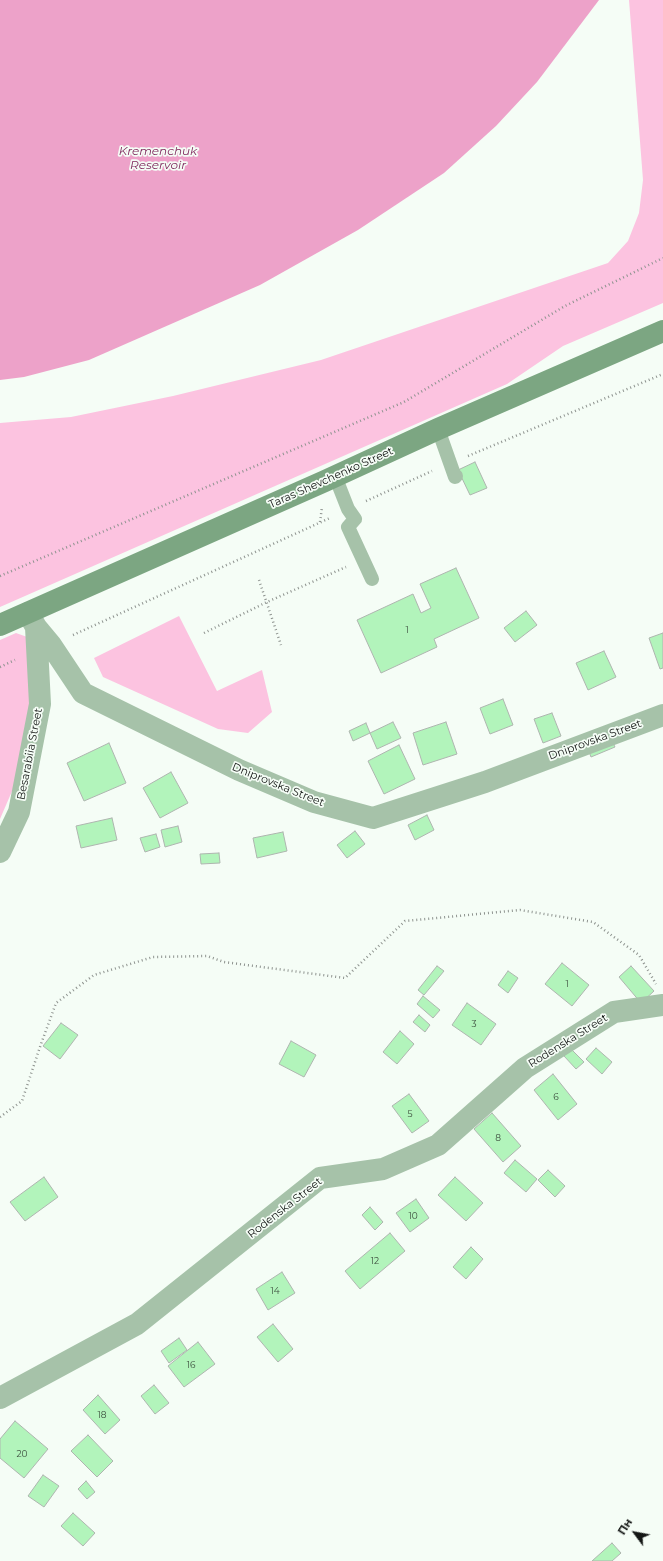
<!DOCTYPE html>
<meta charset="utf-8">
<style>
body{margin:0}
#map{position:relative;width:663px;height:1561px;overflow:hidden;background:#f5fdf6;font-family:Montserrat,sans-serif}
canvas{display:block}
.north{position:absolute;left:615px;top:1513px;width:40px;height:40px;-webkit-text-stroke:3px #f5fdf6;paint-order:stroke;rotate:302deg;font-size:11px;font-weight:700;line-height:16px;text-align:center;color:#141715}
.north::after{content:'';display:block;margin:auto;width:14px;height:18px;background:#141715;clip-path:polygon(50% 0,100% 100%,50% 72%,0 100%)}
</style>
<div id="map">
<canvas width="663" height="1561"></canvas>
<div class="north">Пн</div>
</div>
<script>
const ctx = document.querySelector('canvas').getContext('2d');
ctx.lineJoin = 'round';
function paint(path, color) { ctx.fillStyle = color; ctx.fill(path, 'evenodd'); }
const shape = rows => new Path2D(rows.map(r => 'M' + r).join(''));
function stroke(path, color, width, dash) { ctx.strokeStyle = color; ctx.lineWidth = width; ctx.lineCap = dash ? 'butt' : 'round'; ctx.setLineDash(dash || []); ctx.stroke(path); }
function write(font, color, halo, rows, align = 'center') {
  ctx.font = font + ' Montserrat,sans-serif'; ctx.lineWidth = 3.5; ctx.setLineDash([]); ctx.textBaseline = 'middle'; ctx.strokeStyle = halo; ctx.fillStyle = color; for (const [text, x, y, turn = 0] of rows) {
    ctx.save(); ctx.translate(x, y); ctx.rotate((+turn || 0) * Math.PI / 180); ctx.textAlign = isNaN(turn) ? turn : align; if (halo) ctx.strokeText(text, 0, 0); ctx.fillText(text, 0, 0); ctx.restore();
  }
}
paint(shape([
 [629,0,663,0,663,303,563,346,507,384,0,607,0,423,71,417,173,396,321,360,608,263,628,241,639,213,643,180],
 [179,616,217,691,262,670,272,712,248,733,218,729,103,677,94,658],
 [16,633,30,638,34,684,22,768,0,819,0,640]
]), '#fcc3e0');
paint(shape([
 [0,0,599,0,537,82,496,126,444,173,358,230,260,285,89,360,24,377,0,380]
]), '#eda2c9');
const building = shape([
 [475,462,487,488,470,495,458,470,475,462],
 [456,568,479,618,434,639,437,647,381,673,357,620,413,594,421,613,431,608,420,584,456,568],
 [526,611,537,625,515,642,504,628,526,611],
 [663,633,663,668,660,669,649,638,663,633],
 [604,651,616,677,588,690,576,663,604,651],
 [503,699,513,725,490,734,480,708,503,699],
 [552,713,561,736,543,743,534,719,552,713],
 [393,722,401,738,377,749,370,733,393,722],
 [446,722,457,754,423,765,413,733,446,722],
 [366,723,370,733,353,741,349,731,366,723],
 [611,739,615,747,591,757,588,749,611,739],
 [109,743,126,783,84,801,67,763,109,743],
 [399,745,415,779,384,794,368,761,399,745],
 [171,772,188,803,160,818,143,788,171,772],
 [427,815,434,830,415,840,408,825,427,815],
 [112,818,117,840,81,848,76,826,112,818],
 [178,826,182,842,165,847,161,830,178,826],
 [355,831,365,844,347,858,337,845,355,831],
 [283,832,287,851,257,858,253,838,283,832],
 [156,834,160,847,145,852,140,838,156,834],
 [219,853,220,863,201,864,200,854,219,853],
 [562,963,589,985,572,1006,545,984,562,963],
 [437,966,444,971,424,995,418,990,437,966],
 [631,966,654,991,641,1003,619,977,631,966],
 [508,971,518,978,508,993,498,985,508,971],
 [423,996,440,1010,433,1018,417,1004,423,996],
 [467,1003,496,1024,481,1045,452,1025,467,1003],
 [419,1015,430,1025,425,1032,413,1022,419,1015],
 [61,1023,78,1035,60,1059,43,1046,61,1023],
 [400,1031,414,1044,397,1064,383,1052,400,1031],
 [291,1041,316,1055,304,1077,279,1064,291,1041],
 [596,1048,612,1062,602,1074,586,1059,596,1048],
 [571,1049,584,1062,576,1069,564,1056,571,1049],
 [553,1074,577,1104,558,1120,534,1090,553,1074],
 [409,1094,429,1121,412,1133,392,1106,409,1094],
 [492,1113,521,1146,503,1162,474,1129,492,1113],
 [515,1160,537,1179,526,1192,504,1173,515,1160],
 [548,1170,565,1186,555,1197,538,1180,548,1170],
 [44,1177,58,1197,25,1221,10,1202,44,1177],
 [455,1177,483,1203,466,1221,438,1195,455,1177],
 [416,1199,429,1218,410,1232,396,1213,416,1199],
 [370,1207,383,1222,375,1230,362,1215,370,1207],
 [390,1233,405,1251,360,1289,345,1271,390,1233],
 [471,1247,483,1259,466,1279,453,1267,471,1247],
 [282,1272,295,1293,268,1310,256,1289,282,1272],
 [273,1324,293,1349,278,1362,257,1337,273,1324],
 [179,1338,187,1350,169,1363,161,1351,179,1338],
 [198,1342,215,1364,184,1387,168,1366,198,1342],
 [154,1385,169,1403,155,1414,141,1396,154,1385],
 [98,1395,120,1420,105,1434,83,1410,98,1395],
 [15,1421,48,1449,24,1478,0,1458,0,1439,15,1421],
 [88,1435,113,1461,97,1477,71,1451,88,1435],
 [43,1475,59,1486,44,1507,28,1496,43,1475],
 [86,1481,95,1492,87,1499,78,1489,86,1481],
 [73,1513,95,1533,83,1546,61,1526,73,1513],
 [612,1543,621,1553,612,1561,592,1561,612,1543]
]);
paint(building, '#b2f4bb');
stroke(building, '#aeb5af', 1);
stroke(shape([
 [468,456,663,374],
 [366,501,432,471],
 [320,522,322,507],
 [0,576,404,402,565,306,663,258],
 [259,580,281,645],
 [204,633,267,602,346,567],
 [73,635,330,518],
 [0,667,15,660],
 [0,1117,22,1101,41,1044,56,1003,94,975,153,957,207,956,224,962,345,978,405,921,520,910,593,922,639,955,656,984]
]), '#8e938f', 2.5, [1, 3]);
stroke(shape([
 [438,429,455,477,456,476],
 [335,476,348,509,355,519,348,527,372,579]
]), '#a6c2a9', 14);
stroke(shape([
 [28,613,36,627,51,645,83,693,239,770,314,802,373,818,485,782,663,715],
 [0,852,19,812,40,704,36,627],
 [0,1398,137,1324,320,1178,383,1169,438,1145,525,1068,614,1012,663,1005]
]), '#a6c2a9', 22);
stroke(shape([
 [0,625,325,481,438,429,663,331]
]), '#7ca682', 22);
write('9px', '#3c4e3e', null, [
 ["1",407,630],
 ["1",567,984],
 ["3",474,1024],
 ["6",556,1097],
 ["5",410,1114],
 ["8",498,1138],
 ["10",413,1216],
 ["12",375,1261],
 ["14",275,1291],
 ["16",191,1365],
 ["18",102,1415],
 ["20",22,1454]
]);
write('11px', '#141715', '#f5fdf6', [
 ["Taras Shevchenko Street",331,478,-24],
 ["Dniprovska Street",595,740,-20],
 ["Besarabiia Street",30,754,-79],
 ["Dniprovska Street",278,785,22],
 ["Rodenska Street",568,1041,-32],
 ["Rodenska Street",285,1208,-38]
]);
write('italic 12px', '#802a5e', '#f5fdf6', [
 ["Kremenchuk",158,151],
 ["Reservoir",158,165]
]);
</script>
